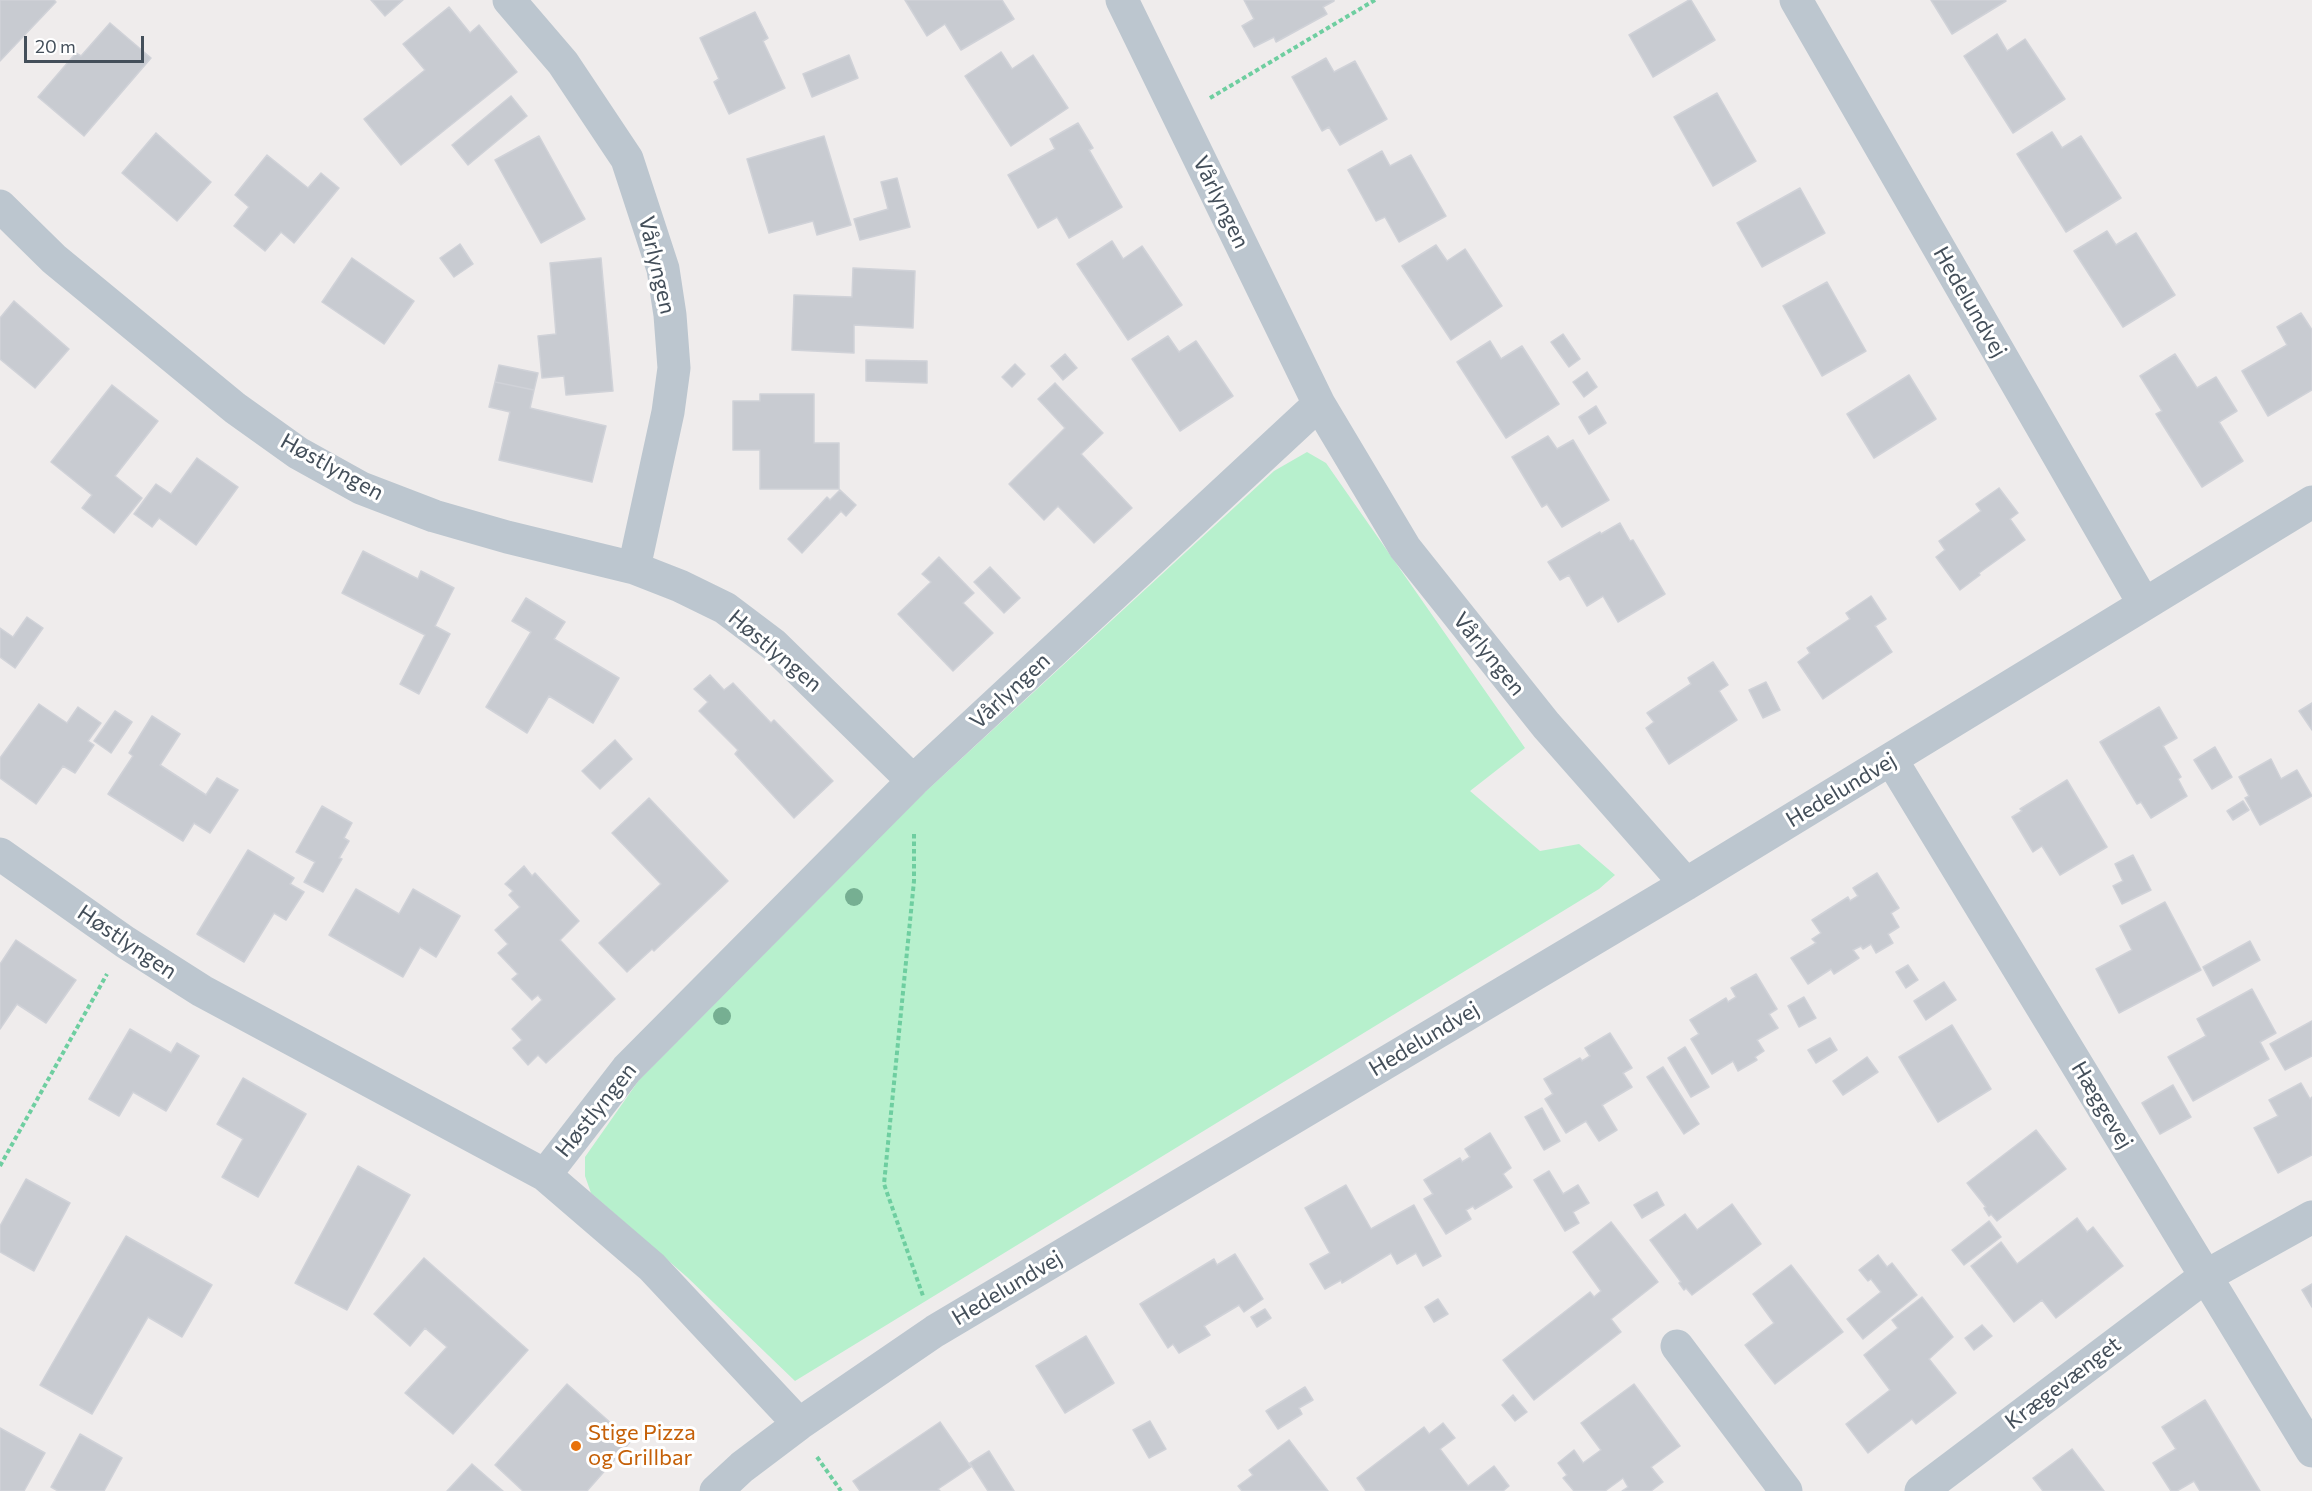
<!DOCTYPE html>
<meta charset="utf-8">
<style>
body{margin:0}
#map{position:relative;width:2312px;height:1491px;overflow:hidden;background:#efecec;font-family:Commissioner,sans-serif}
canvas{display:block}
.scale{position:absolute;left:24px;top:36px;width:120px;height:27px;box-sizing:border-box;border:3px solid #444f5a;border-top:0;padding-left:8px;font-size:18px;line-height:21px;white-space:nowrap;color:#444f5a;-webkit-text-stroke:4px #fff;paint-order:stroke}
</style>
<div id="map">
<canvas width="2312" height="1491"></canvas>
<div class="scale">20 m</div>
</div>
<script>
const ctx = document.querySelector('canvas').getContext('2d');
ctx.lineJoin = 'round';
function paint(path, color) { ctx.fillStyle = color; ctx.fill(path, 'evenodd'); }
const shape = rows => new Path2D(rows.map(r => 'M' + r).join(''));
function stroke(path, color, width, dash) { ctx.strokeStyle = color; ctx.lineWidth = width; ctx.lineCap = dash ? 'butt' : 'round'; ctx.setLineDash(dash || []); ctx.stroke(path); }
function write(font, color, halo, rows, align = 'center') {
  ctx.font = font + ' Commissioner,sans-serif'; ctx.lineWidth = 6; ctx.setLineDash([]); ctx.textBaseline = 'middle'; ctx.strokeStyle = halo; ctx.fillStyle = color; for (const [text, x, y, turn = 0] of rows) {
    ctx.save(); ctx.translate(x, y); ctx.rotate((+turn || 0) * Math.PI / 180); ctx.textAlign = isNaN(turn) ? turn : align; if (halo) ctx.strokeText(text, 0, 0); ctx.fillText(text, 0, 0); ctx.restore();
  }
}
paint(shape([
 [1307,452,1326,463,1525,748,1470,791,1540,851,1579,844,1615,875,1599,889,795,1381,687,1277,591,1193,585,1176,585,1157,639,1080,924,793,1274,471]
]), '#b7f0cd');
const building = shape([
 [0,0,54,0,56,2,0,61,0,0],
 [371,0,403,0,385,16,371,0],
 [905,0,1002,0,1014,19,961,50,945,24,927,36,905,0],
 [1244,0,1334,0,1334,1,1323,7,1327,14,1276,42,1274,37,1254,47,1242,26,1254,19,1244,0],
 [1689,0,1691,0,1715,40,1653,77,1629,35,1689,0],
 [1931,0,2005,0,2006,1,1952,34,1931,0],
 [449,7,470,33,479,25,517,72,401,165,364,119,425,70,403,44,449,7],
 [755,12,768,38,763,41,785,88,729,114,714,82,719,79,700,38,755,12],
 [110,23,151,58,84,136,38,97,76,53,81,56,110,23],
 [1997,34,2007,51,2025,39,2065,99,2013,133,1964,56,1997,34],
 [1001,52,1012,69,1033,55,1068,108,1011,146,965,76,1001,52],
 [849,55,858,78,812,97,803,74,849,55],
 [1326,58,1334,72,1355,61,1387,119,1340,145,1329,127,1322,131,1292,77,1326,58],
 [1717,93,1756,161,1713,186,1674,117,1717,93],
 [511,96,527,116,468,165,452,145,511,96],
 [1078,123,1093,148,1089,150,1122,207,1069,238,1057,217,1038,228,1008,175,1055,149,1050,139,1078,123],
 [2052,132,2062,148,2081,136,2121,198,2066,232,2017,154,2052,132],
 [156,133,211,182,177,221,122,173,156,133],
 [539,136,585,219,541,243,495,160,539,136],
 [824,136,851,225,817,235,813,221,769,233,747,159,824,136],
 [1382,151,1390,166,1411,155,1446,216,1399,242,1385,217,1376,221,1348,170,1382,151],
 [267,155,308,188,321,173,339,188,294,243,281,232,265,251,234,226,249,207,235,195,267,155],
 [897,178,910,227,860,240,854,219,888,209,881,182,897,178],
 [1800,188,1825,233,1762,267,1737,223,1800,188],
 [2107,231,2116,245,2136,233,2175,295,2123,327,2074,251,2107,231],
 [1112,241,1123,259,1142,246,1182,305,1128,340,1077,264,1112,241],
 [460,244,473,264,454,277,440,258,460,244],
 [1436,245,1447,261,1465,249,1502,306,1451,340,1402,266,1436,245],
 [352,258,414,301,384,344,322,302,352,258],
 [601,258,613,391,566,395,564,376,542,378,538,336,556,334,550,263,601,258],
 [853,268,915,271,913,328,854,325,854,353,792,350,794,295,852,297,853,268],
 [1827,282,1866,351,1822,376,1783,306,1827,282],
 [14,301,69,349,35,388,0,359,0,318,14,301],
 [2301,313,2312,330,2312,390,2268,416,2242,371,2287,345,2277,327,2301,313],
 [1563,334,1580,359,1569,367,1551,342,1563,334],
 [1168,336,1179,352,1196,341,1233,396,1180,431,1132,359,1168,336],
 [1490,341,1501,359,1522,346,1559,404,1506,438,1457,362,1490,341],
 [1065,354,1077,368,1063,380,1051,366,1065,354],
 [2175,354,2197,388,2216,377,2237,411,2219,422,2243,461,2202,487,2156,414,2162,411,2140,376,2175,354],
 [866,360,927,361,927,383,866,381,866,360],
 [1015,364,1025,374,1012,387,1002,377,1015,364],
 [499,365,538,373,534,390,495,382,499,365],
 [1587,372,1597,387,1584,397,1573,382,1587,372],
 [1909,375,1936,419,1874,458,1847,414,1909,375],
 [495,382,534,390,530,408,606,426,592,482,499,460,510,412,489,407,495,382],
 [1055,383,1103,433,1081,454,1132,508,1094,543,1058,506,1044,520,1009,484,1065,428,1038,399,1055,383],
 [112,385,158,421,115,476,142,498,114,533,82,508,92,495,51,462,112,385],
 [760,394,814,394,814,443,839,443,839,489,760,489,760,450,733,450,733,401,760,401,760,394],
 [1596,406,1606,423,1589,434,1579,417,1596,406],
 [1548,436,1557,449,1573,440,1609,500,1562,527,1547,504,1542,507,1512,457,1548,436],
 [197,458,238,487,196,545,159,518,152,527,134,514,156,484,171,494,197,458],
 [1999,488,2018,513,2010,519,2025,540,1979,573,1980,575,1960,590,1936,557,1945,550,1939,541,1981,511,1976,504,1999,488],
 [840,490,856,505,846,516,841,511,802,553,788,539,827,497,830,500,840,490],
 [1620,523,1630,541,1633,540,1665,594,1618,622,1603,596,1587,606,1569,575,1560,580,1548,562,1600,532,1601,534,1620,523],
 [363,551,418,579,421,571,454,588,435,626,450,634,419,694,400,684,425,635,342,593,363,551],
 [939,557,974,593,963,603,993,633,953,671,898,614,931,582,922,574,939,557],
 [990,567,1020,598,1004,613,974,582,990,567],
 [1871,596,1886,619,1875,626,1892,652,1823,699,1798,662,1810,653,1807,648,1850,619,1846,613,1871,596],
 [526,598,565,622,554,639,619,678,593,723,549,696,527,733,486,707,531,632,512,621,526,598],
 [27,617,43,628,15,668,0,657,0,628,13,637,27,617],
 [1713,662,1728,685,1719,691,1737,720,1669,764,1646,728,1654,722,1647,713,1691,684,1688,678,1713,662],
 [710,675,724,690,733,683,771,723,774,720,833,781,794,818,735,754,738,750,699,711,708,702,694,689,710,675],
 [1766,682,1780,710,1763,718,1749,690,1766,682],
 [2312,703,2312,730,2299,711,2312,703],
 [39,704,67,723,78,707,101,723,88,741,94,745,75,773,63,766,36,804,0,778,0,758,39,704],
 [2159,707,2177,738,2163,746,2181,777,2178,779,2187,796,2151,818,2141,802,2137,804,2100,742,2159,707],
 [115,711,132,722,111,753,94,741,115,711],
 [152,716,180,734,160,765,206,795,217,778,238,790,210,833,194,823,183,841,108,794,133,756,129,753,152,716],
 [615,740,632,759,600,789,582,771,615,740],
 [2215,747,2232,777,2212,789,2194,760,2215,747],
 [2271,759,2281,779,2297,770,2312,796,2260,825,2245,798,2249,796,2239,777,2271,759],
 [2067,780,2107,847,2060,875,2042,846,2033,852,2012,817,2022,811,2020,809,2067,780],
 [649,798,728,881,654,951,652,949,627,972,599,943,661,884,612,833,649,798],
 [2243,801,2249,810,2233,820,2227,811,2243,801],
 [322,806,352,823,344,838,349,841,339,858,342,859,323,892,304,882,315,862,296,852,322,806],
 [248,850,294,878,290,884,304,892,286,920,274,913,244,962,197,934,248,850],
 [2133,855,2151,890,2122,904,2113,886,2123,881,2115,864,2133,855],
 [524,866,532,876,535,873,579,921,560,940,615,999,546,1063,538,1055,528,1065,513,1048,522,1040,512,1029,542,1000,538,995,532,1000,512,979,518,974,498,953,508,944,495,930,520,907,509,895,513,891,505,884,524,866],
 [1877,873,1899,908,1891,913,1899,927,1888,934,1893,943,1876,953,1871,944,1863,949,1861,946,1853,950,1859,958,1834,974,1831,969,1808,984,1791,958,1816,943,1812,939,1821,933,1812,920,1848,897,1850,901,1858,896,1853,888,1877,873],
 [356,889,399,914,413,889,460,916,436,957,420,947,403,977,329,935,356,889],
 [2165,902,2201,970,2119,1013,2096,969,2132,950,2120,926,2165,902],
 [16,940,76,980,46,1023,17,1004,0,1029,0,964,16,940],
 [2250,941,2260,960,2213,986,2203,967,2250,941],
 [1908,965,1918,980,1906,988,1896,972,1908,965],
 [1756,974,1777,1009,1769,1014,1778,1028,1757,1040,1764,1051,1755,1057,1757,1060,1738,1071,1733,1061,1712,1074,1691,1039,1699,1034,1690,1020,1726,998,1728,1002,1736,997,1731,988,1756,974],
 [1944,982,1956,1000,1926,1020,1914,1001,1944,982],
 [2252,989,2276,1033,2260,1042,2269,1059,2193,1101,2168,1057,2206,1036,2197,1019,2252,989],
 [1804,997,1816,1018,1799,1027,1788,1006,1804,997],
 [2312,1021,2312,1056,2285,1070,2270,1044,2312,1021],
 [1952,1025,1991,1089,1938,1122,1899,1057,1952,1025],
 [130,1029,171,1053,177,1043,199,1056,166,1111,133,1092,119,1116,89,1099,130,1029],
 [1610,1033,1632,1068,1623,1073,1632,1087,1602,1105,1617,1130,1599,1141,1586,1121,1566,1133,1545,1099,1553,1094,1544,1079,1580,1058,1582,1061,1590,1056,1585,1048,1610,1033],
 [1830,1038,1837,1050,1816,1063,1808,1050,1830,1038],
 [1685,1047,1709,1087,1691,1097,1668,1058,1685,1047],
 [1867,1057,1878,1072,1843,1095,1833,1081,1867,1057],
 [1663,1067,1699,1124,1684,1134,1647,1077,1663,1067],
 [243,1078,306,1114,258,1197,222,1177,243,1139,217,1124,243,1078],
 [2301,1083,2310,1099,2312,1097,2312,1155,2278,1173,2254,1128,2278,1116,2269,1100,2301,1083],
 [2173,1085,2191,1117,2160,1134,2142,1103,2173,1085],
 [1542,1108,1560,1141,1544,1150,1525,1117,1542,1108],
 [2036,1130,2066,1169,1997,1221,1991,1214,1989,1216,1984,1208,1986,1207,1967,1183,2036,1130],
 [1490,1133,1511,1168,1503,1174,1512,1187,1475,1209,1473,1206,1466,1210,1471,1219,1446,1234,1424,1199,1433,1194,1424,1180,1460,1158,1462,1162,1470,1157,1465,1149,1490,1133],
 [358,1166,410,1195,347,1310,295,1283,358,1166],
 [1549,1171,1563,1194,1578,1185,1589,1203,1573,1212,1579,1223,1565,1231,1534,1180,1549,1171],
 [26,1179,70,1203,34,1271,0,1252,0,1226,26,1179],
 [1346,1185,1371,1229,1414,1205,1441,1256,1423,1266,1416,1253,1397,1264,1391,1253,1342,1283,1341,1280,1325,1289,1310,1264,1330,1253,1305,1208,1346,1185],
 [1657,1192,1664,1205,1642,1218,1634,1205,1657,1192],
 [1732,1204,1761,1244,1692,1295,1686,1288,1684,1290,1679,1283,1681,1282,1650,1240,1685,1214,1697,1230,1732,1204],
 [2077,1218,2087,1232,2093,1227,2123,1266,2056,1318,2042,1300,2014,1322,1971,1266,2001,1242,2017,1264,2077,1218],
 [1989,1221,2001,1237,1964,1265,1952,1250,1989,1221],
 [1611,1222,1658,1282,1611,1319,1621,1332,1534,1400,1503,1360,1590,1292,1594,1297,1601,1291,1573,1252,1611,1222],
 [126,1236,212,1285,182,1337,148,1317,92,1414,40,1385,126,1236],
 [1235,1254,1263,1299,1244,1312,1239,1305,1204,1326,1210,1335,1179,1353,1173,1344,1168,1348,1140,1304,1214,1259,1217,1265,1235,1254],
 [1878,1255,1887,1267,1892,1263,1917,1295,1863,1339,1847,1319,1881,1292,1871,1279,1868,1281,1859,1270,1878,1255],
 [424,1258,528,1350,453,1434,405,1393,447,1347,425,1328,410,1346,374,1314,424,1258],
 [1791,1265,1843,1332,1775,1384,1745,1345,1774,1323,1753,1294,1791,1265],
 [2312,1284,2312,1307,2302,1290,2312,1284],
 [1922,1297,1953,1337,1929,1359,1956,1393,1916,1424,1912,1419,1868,1453,1846,1424,1890,1390,1864,1355,1898,1328,1892,1320,1922,1297],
 [1438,1299,1448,1314,1434,1322,1425,1307,1438,1299],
 [1265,1309,1271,1318,1257,1327,1251,1317,1265,1309],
 [1982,1325,1992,1336,1974,1350,1965,1338,1982,1325],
 [1086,1336,1114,1383,1065,1413,1036,1366,1086,1336],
 [567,1384,631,1441,587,1491,523,1491,495,1465,567,1384],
 [1634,1384,1680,1446,1651,1467,1663,1482,1651,1491,1622,1491,1628,1487,1623,1478,1605,1491,1574,1491,1563,1478,1567,1475,1558,1463,1574,1450,1583,1463,1601,1450,1581,1423,1634,1384],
 [1305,1387,1313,1400,1299,1408,1302,1414,1278,1429,1266,1411,1305,1387],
 [1513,1395,1527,1412,1515,1421,1502,1405,1513,1395],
 [2205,1400,2260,1491,2200,1491,2194,1481,2177,1491,2171,1491,2153,1463,2176,1449,2162,1427,2205,1400],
 [1150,1421,1166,1449,1149,1458,1133,1430,1150,1421],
 [940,1422,971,1467,938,1489,940,1491,860,1491,853,1481,940,1422],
 [1443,1423,1455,1438,1440,1449,1468,1486,1494,1466,1509,1486,1503,1491,1366,1491,1357,1478,1424,1427,1429,1434,1443,1423],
 [0,1428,45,1453,24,1491,0,1491,0,1428],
 [80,1434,122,1458,104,1491,58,1491,51,1487,80,1434],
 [1289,1440,1328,1491,1242,1491,1238,1486,1253,1475,1249,1470,1289,1440],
 [2072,1449,2104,1491,2043,1491,2033,1478,2072,1449],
 [989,1451,1014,1491,988,1491,970,1463,989,1451],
 [472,1464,503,1491,447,1491,472,1464]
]);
paint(building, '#c8cbd1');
stroke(building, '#d0d2d8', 1.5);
stroke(shape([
 [1210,98,1375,0],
 [914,834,914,881,884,1184,923,1296],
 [0,1166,107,974],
 [817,1457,841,1491]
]), '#6ecea0', 4, [4.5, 3]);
stroke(shape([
 [509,0,563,63,627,159,663,269,670,315,674,368,668,412,634,568],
 [1122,0,1319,404,1405,548,1546,725,1686,884],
 [1796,0,2144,604],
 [0,206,54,259,235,408,298,453,361,488,434,516,507,537,634,568,680,586,725,608,774,645,913,781,627,1069,545,1175],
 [1891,759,2312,1451],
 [913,781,1319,404],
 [0,854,125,942,202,991,545,1175,652,1267,799,1424],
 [1677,1346,1786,1491],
 [716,1491,742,1467,799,1424,935,1331,1686,884,2312,502],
 [1921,1491,2206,1276,2312,1217]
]), '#bcc6cf', 33);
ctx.fillStyle = '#76af92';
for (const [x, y] of [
 [854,897],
 [722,1016]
]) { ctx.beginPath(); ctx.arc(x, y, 9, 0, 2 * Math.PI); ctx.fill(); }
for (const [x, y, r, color] of [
 [576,1446,6,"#e8710a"]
]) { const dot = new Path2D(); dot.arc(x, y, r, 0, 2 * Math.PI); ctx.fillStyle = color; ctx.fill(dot); stroke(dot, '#fff', 2); }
write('22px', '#444f5a', '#fff', [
 ["Vårlyngen",1221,202,64],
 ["Vårlyngen",657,265,77],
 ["Hedelundvej",1970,302,60],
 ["Høstlyngen",332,467,29],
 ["Høstlyngen",775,651,40],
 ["Vårlyngen",1489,654,51],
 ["Vårlyngen",1010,691,-43],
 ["Hedelundvej",1841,790,-31],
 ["Høstlyngen",127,942,34],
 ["Hedelundvej",1424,1039,-31],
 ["Hæggevej",2102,1105,59],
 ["Høstlyngen",596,1110,-51],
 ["Hedelundvej",1007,1288,-31],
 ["Krægevænget",2063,1383,-37]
]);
write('22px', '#c56008', '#fff', [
 ["Stige Pizza",588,1433],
 ["og Grillbar",588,1458]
], 'left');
</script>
